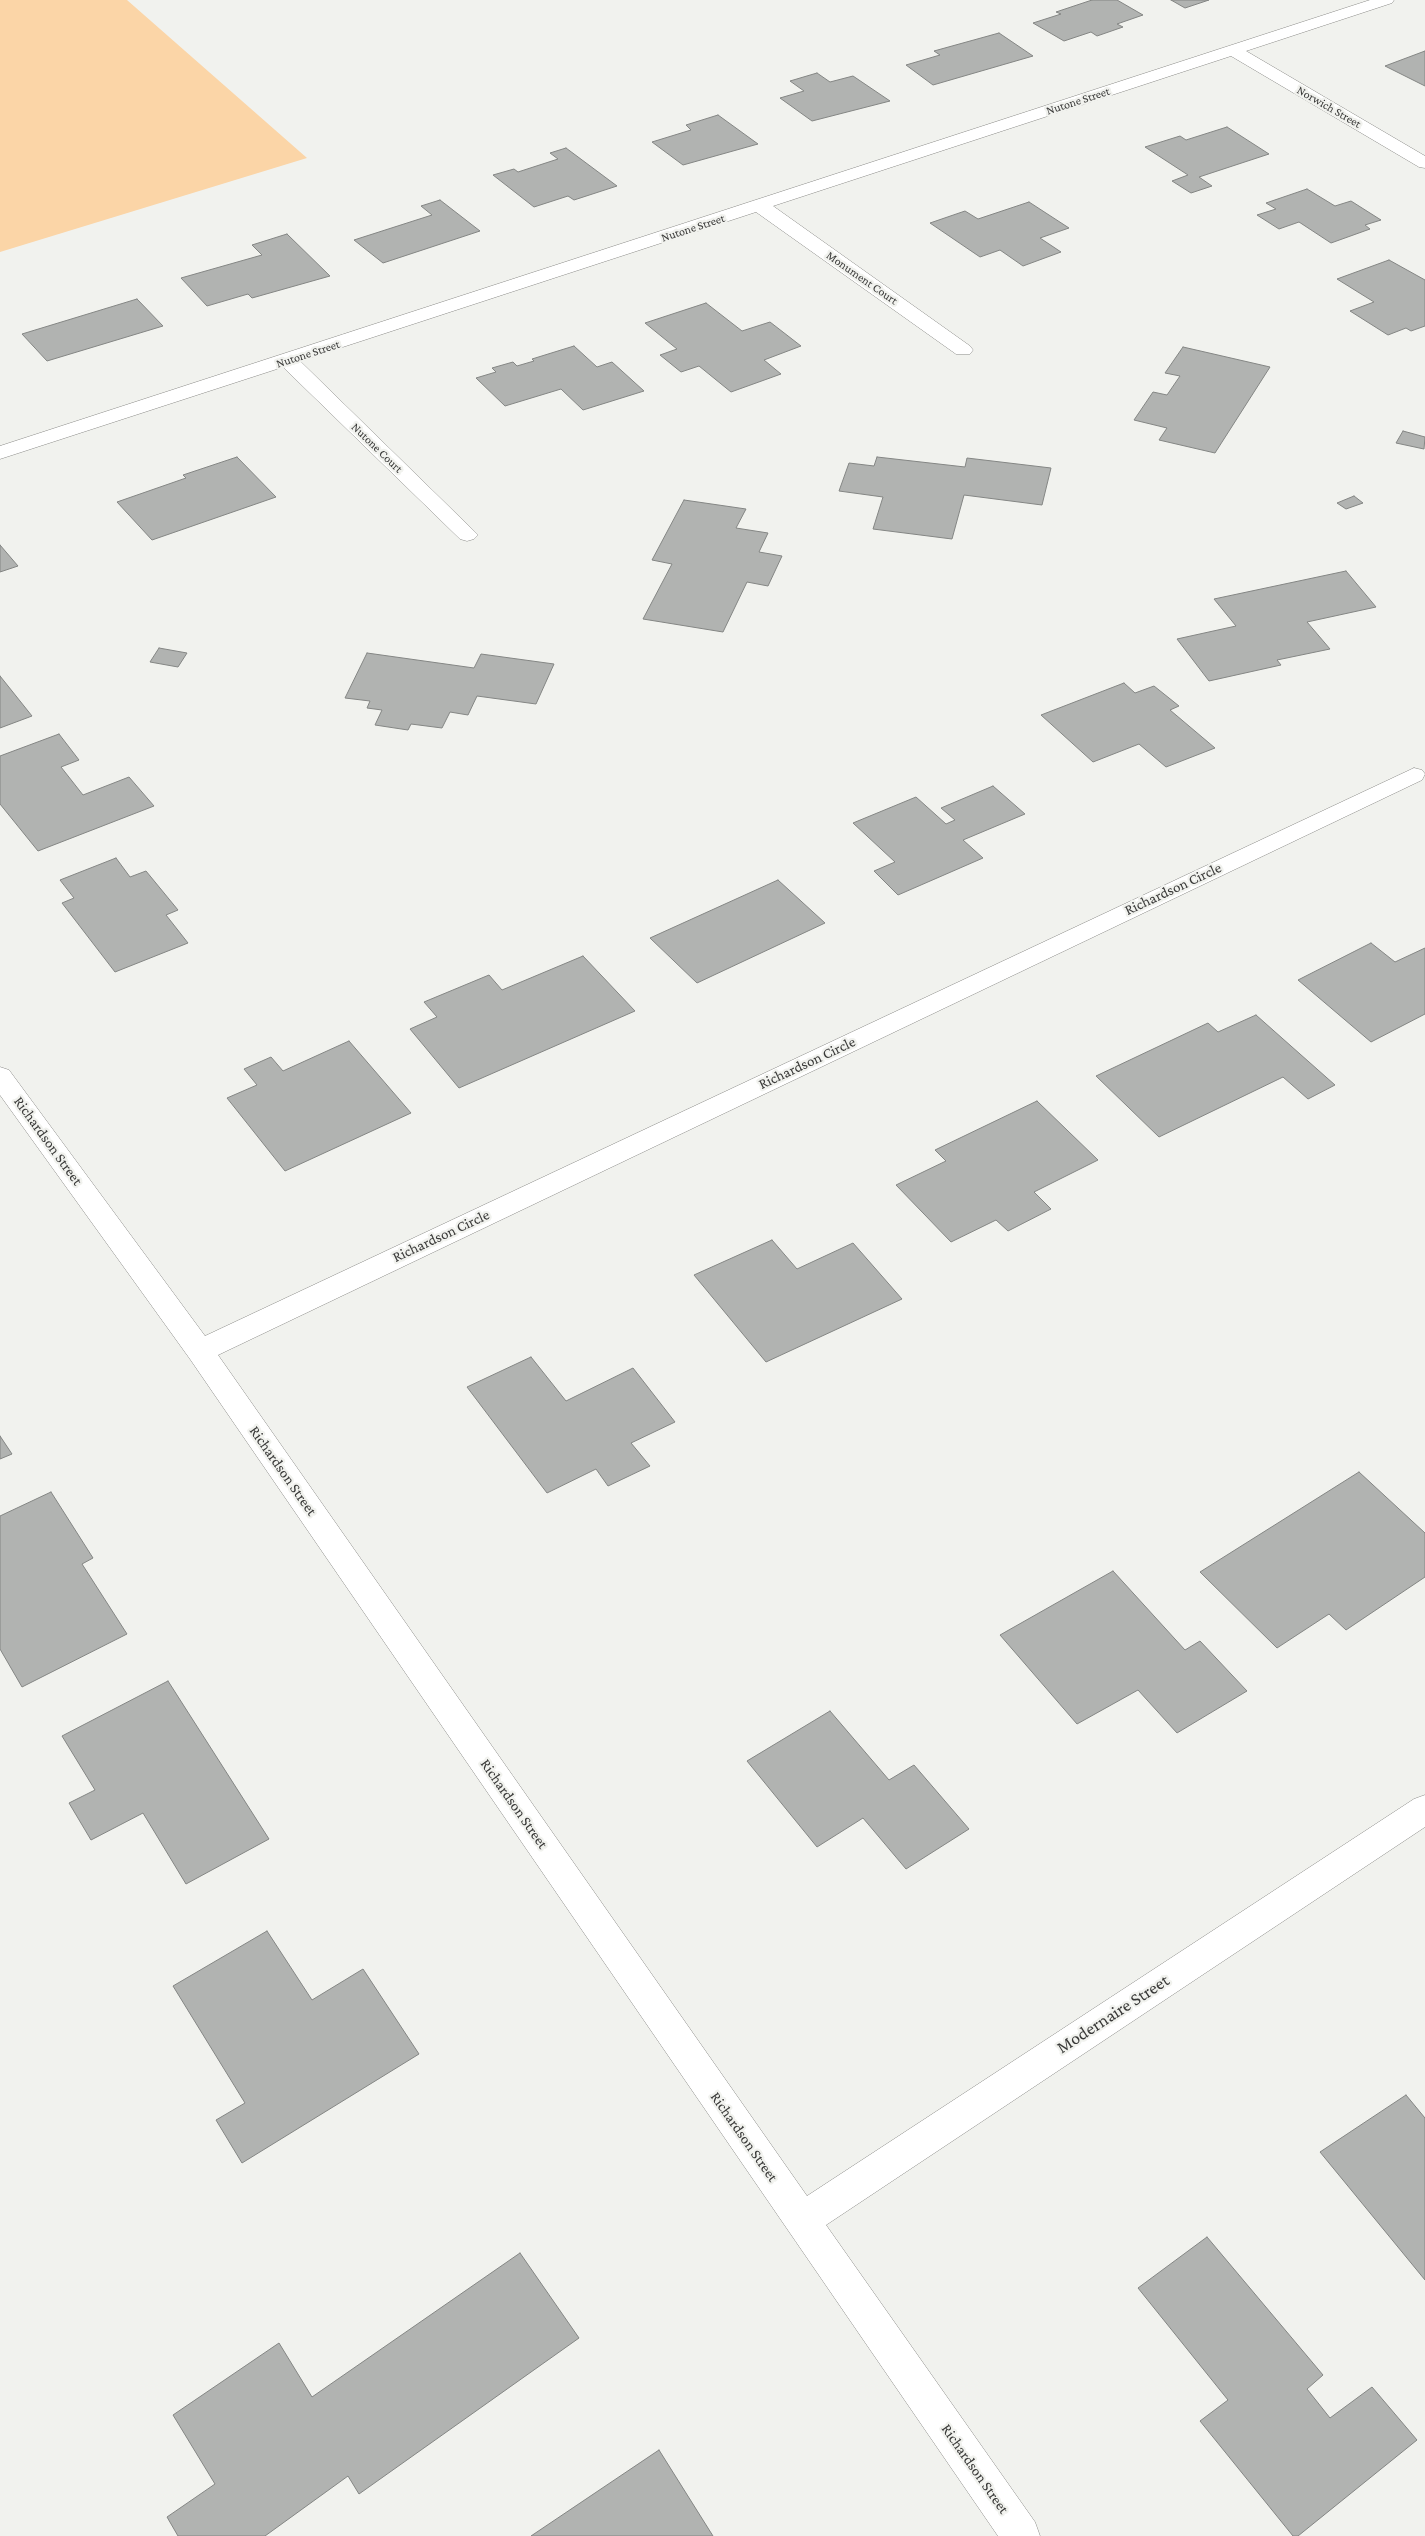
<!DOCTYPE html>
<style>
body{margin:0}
canvas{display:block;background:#f1f2ee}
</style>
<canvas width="1425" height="2536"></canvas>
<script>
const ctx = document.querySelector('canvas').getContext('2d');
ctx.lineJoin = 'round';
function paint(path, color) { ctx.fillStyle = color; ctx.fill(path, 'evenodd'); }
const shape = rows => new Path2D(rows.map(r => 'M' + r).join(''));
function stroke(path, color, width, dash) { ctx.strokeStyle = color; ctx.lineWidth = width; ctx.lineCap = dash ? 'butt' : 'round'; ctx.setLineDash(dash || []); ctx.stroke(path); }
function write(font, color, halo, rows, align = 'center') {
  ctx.font = font + ' "Crimson Pro",serif'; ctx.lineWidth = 4.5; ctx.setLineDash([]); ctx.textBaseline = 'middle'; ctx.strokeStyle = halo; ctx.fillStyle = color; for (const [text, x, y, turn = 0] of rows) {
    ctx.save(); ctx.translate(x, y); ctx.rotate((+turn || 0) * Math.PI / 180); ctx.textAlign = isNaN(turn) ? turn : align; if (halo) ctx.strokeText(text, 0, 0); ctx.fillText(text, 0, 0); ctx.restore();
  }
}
paint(shape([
 [0,0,127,0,307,158,0,252]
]), '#fbd5a7');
const building = shape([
 [1092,0,1117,0,1143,15,1117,24,1123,27,1097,36,1091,32,1064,41,1033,23,1061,14,1056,12,1092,0],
 [1171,0,1209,0,1185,8,1171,0],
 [999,33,1033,56,933,85,906,65,940,55,934,51,999,33],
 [1425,51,1425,86,1385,66,1425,51],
 [817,73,830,82,853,76,890,101,812,121,780,98,804,91,790,81,817,73],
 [718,115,758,144,683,165,652,142,691,130,686,125,718,115],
 [1227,127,1269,154,1199,177,1212,186,1191,193,1172,181,1188,175,1145,147,1180,136,1186,140,1227,127],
 [566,148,617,186,574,200,568,196,534,207,493,175,514,169,518,172,558,159,550,153,566,148],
 [1307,189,1335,206,1351,201,1381,220,1365,225,1370,229,1331,243,1299,222,1279,229,1257,215,1276,209,1266,203,1307,189],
 [440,200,480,231,383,263,354,240,432,215,421,206,440,200],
 [1029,202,1069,228,1040,238,1061,252,1023,266,1000,250,980,257,930,223,965,211,978,219,1029,202],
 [287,234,330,276,252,298,248,294,207,306,181,278,262,255,252,245,287,234],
 [1389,260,1425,280,1425,326,1411,331,1406,328,1388,335,1350,311,1374,302,1337,279,1389,260],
 [137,299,163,326,47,361,22,334,137,299],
 [706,303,742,331,770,322,801,346,764,360,781,374,731,392,699,366,681,372,660,355,677,349,645,323,706,303],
 [574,346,597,367,612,362,644,391,583,410,561,389,505,406,476,378,496,372,492,368,513,362,517,366,534,361,532,359,574,346],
 [1183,347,1270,367,1215,453,1159,440,1167,428,1134,420,1153,392,1167,395,1180,376,1165,373,1183,347],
 [1403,431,1425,437,1424,449,1396,443,1403,431],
 [237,457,276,497,152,540,117,502,186,478,183,475,237,457],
 [877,457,965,467,967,458,1051,468,1042,505,964,495,952,539,873,529,883,497,839,491,849,463,874,466,877,457],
 [1354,496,1363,503,1346,509,1337,503,1354,496],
 [684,500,746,509,736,528,768,533,759,552,782,556,768,586,747,582,723,632,643,619,672,564,652,560,684,500],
 [0,545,18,566,0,572,0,545],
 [1346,571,1376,607,1307,622,1330,649,1277,660,1281,665,1209,681,1177,639,1236,626,1214,599,1346,571],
 [159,648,187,653,178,667,150,662,159,648],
 [367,653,474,668,481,654,554,664,536,704,477,696,468,715,450,712,442,728,411,724,408,730,375,725,382,710,367,708,370,701,345,698,367,653],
 [0,676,32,716,0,728,0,676],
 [1124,683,1135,693,1154,686,1179,706,1170,710,1215,748,1166,767,1139,744,1093,762,1041,715,1124,683],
 [59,734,79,760,61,767,83,795,129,777,154,806,38,851,0,804,0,756,59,734],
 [993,786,1025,814,963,840,983,858,898,895,874,871,895,862,853,823,916,797,946,824,955,820,941,808,993,786],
 [116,858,130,877,146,871,178,910,166,915,188,943,115,972,62,903,74,898,60,880,116,858],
 [778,880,825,923,697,983,650,938,778,880],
 [1371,943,1395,962,1425,948,1425,1014,1371,1042,1298,980,1371,943],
 [583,956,635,1011,459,1088,410,1029,437,1017,424,1002,489,975,502,990,583,956],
 [1256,1015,1335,1085,1308,1099,1283,1077,1159,1137,1096,1076,1208,1023,1218,1032,1256,1015],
 [349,1041,411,1113,285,1171,227,1098,257,1085,244,1069,271,1057,283,1071,349,1041],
 [1037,1101,1098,1160,1034,1192,1051,1209,1008,1231,996,1220,951,1242,896,1185,946,1161,935,1150,1037,1101],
 [772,1240,797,1269,853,1243,902,1299,766,1362,694,1275,772,1240],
 [531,1357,566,1401,633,1368,675,1422,631,1443,650,1466,608,1486,596,1469,547,1493,467,1387,531,1357],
 [0,1436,12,1454,0,1459,0,1436],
 [1359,1472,1425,1533,1425,1577,1346,1630,1329,1614,1277,1648,1200,1572,1359,1472],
 [51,1492,93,1558,82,1564,127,1634,22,1687,0,1649,0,1516,51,1492],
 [1113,1571,1185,1650,1200,1641,1247,1691,1177,1733,1138,1690,1077,1724,1000,1635,1113,1571],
 [168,1681,269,1839,186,1884,143,1813,91,1840,69,1803,95,1790,62,1736,168,1681],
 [830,1711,889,1780,914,1765,969,1829,906,1869,863,1818,817,1847,747,1761,830,1711],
 [267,1931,312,2000,363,1969,419,2054,242,2163,216,2120,245,2103,173,1986,267,1931],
 [1406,2095,1425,2118,1425,2280,1320,2152,1406,2095],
 [1207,2237,1323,2375,1307,2389,1330,2418,1372,2387,1417,2440,1298,2536,1293,2536,1200,2421,1228,2400,1138,2288,1207,2237],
 [520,2253,579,2338,359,2494,348,2476,265,2536,178,2536,167,2517,215,2484,173,2415,279,2343,312,2397,520,2253],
 [659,2450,713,2536,531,2536,659,2450]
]);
paint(building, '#b1b3b1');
stroke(building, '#848684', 1);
const minor = shape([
 [1370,0,1394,0,1392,3,1246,51,1425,156,1425,168,1419,167,1231,56,773,206,970,346,973,350,970,354,956,354,756,212,300,361,474,531,478,535,474,539,467,541,460,539,283,367,0,459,0,446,1370,0],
 [1414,768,1422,770,1425,774,1422,780,218,1355,807,2196,1414,1799,1425,1795,1425,1827,826,2225,1035,2522,1040,2536,998,2536,190,1359,0,1095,0,1067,9,1070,205,1336,1414,768]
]);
stroke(minor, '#8c8c89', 1);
paint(minor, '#fff');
write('12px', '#393938', '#f1f2ee', [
 ["Nutone Street",1078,101,-18],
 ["Norwich Street",1329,107,30],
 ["Nutone Street",693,228,-18],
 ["Monument Court",862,278,35],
 ["Nutone Street",308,354,-18],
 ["Nutone Court",377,448,44]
]);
write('15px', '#393938', '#f1f2ee', [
 ["Richardson Circle",1173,889,-25],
 ["Richardson Circle",807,1063,-25],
 ["Richardson Street",48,1141,54],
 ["Richardson Circle",441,1236,-25],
 ["Richardson Street",283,1471,55],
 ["Richardson Street",514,1804,55],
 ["Richardson Street",744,2137,55],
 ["Richardson Street",975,2469,55]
]);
write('18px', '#393938', '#f1f2ee', [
 ["Modernaire Street",1113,2014,-33]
]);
</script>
